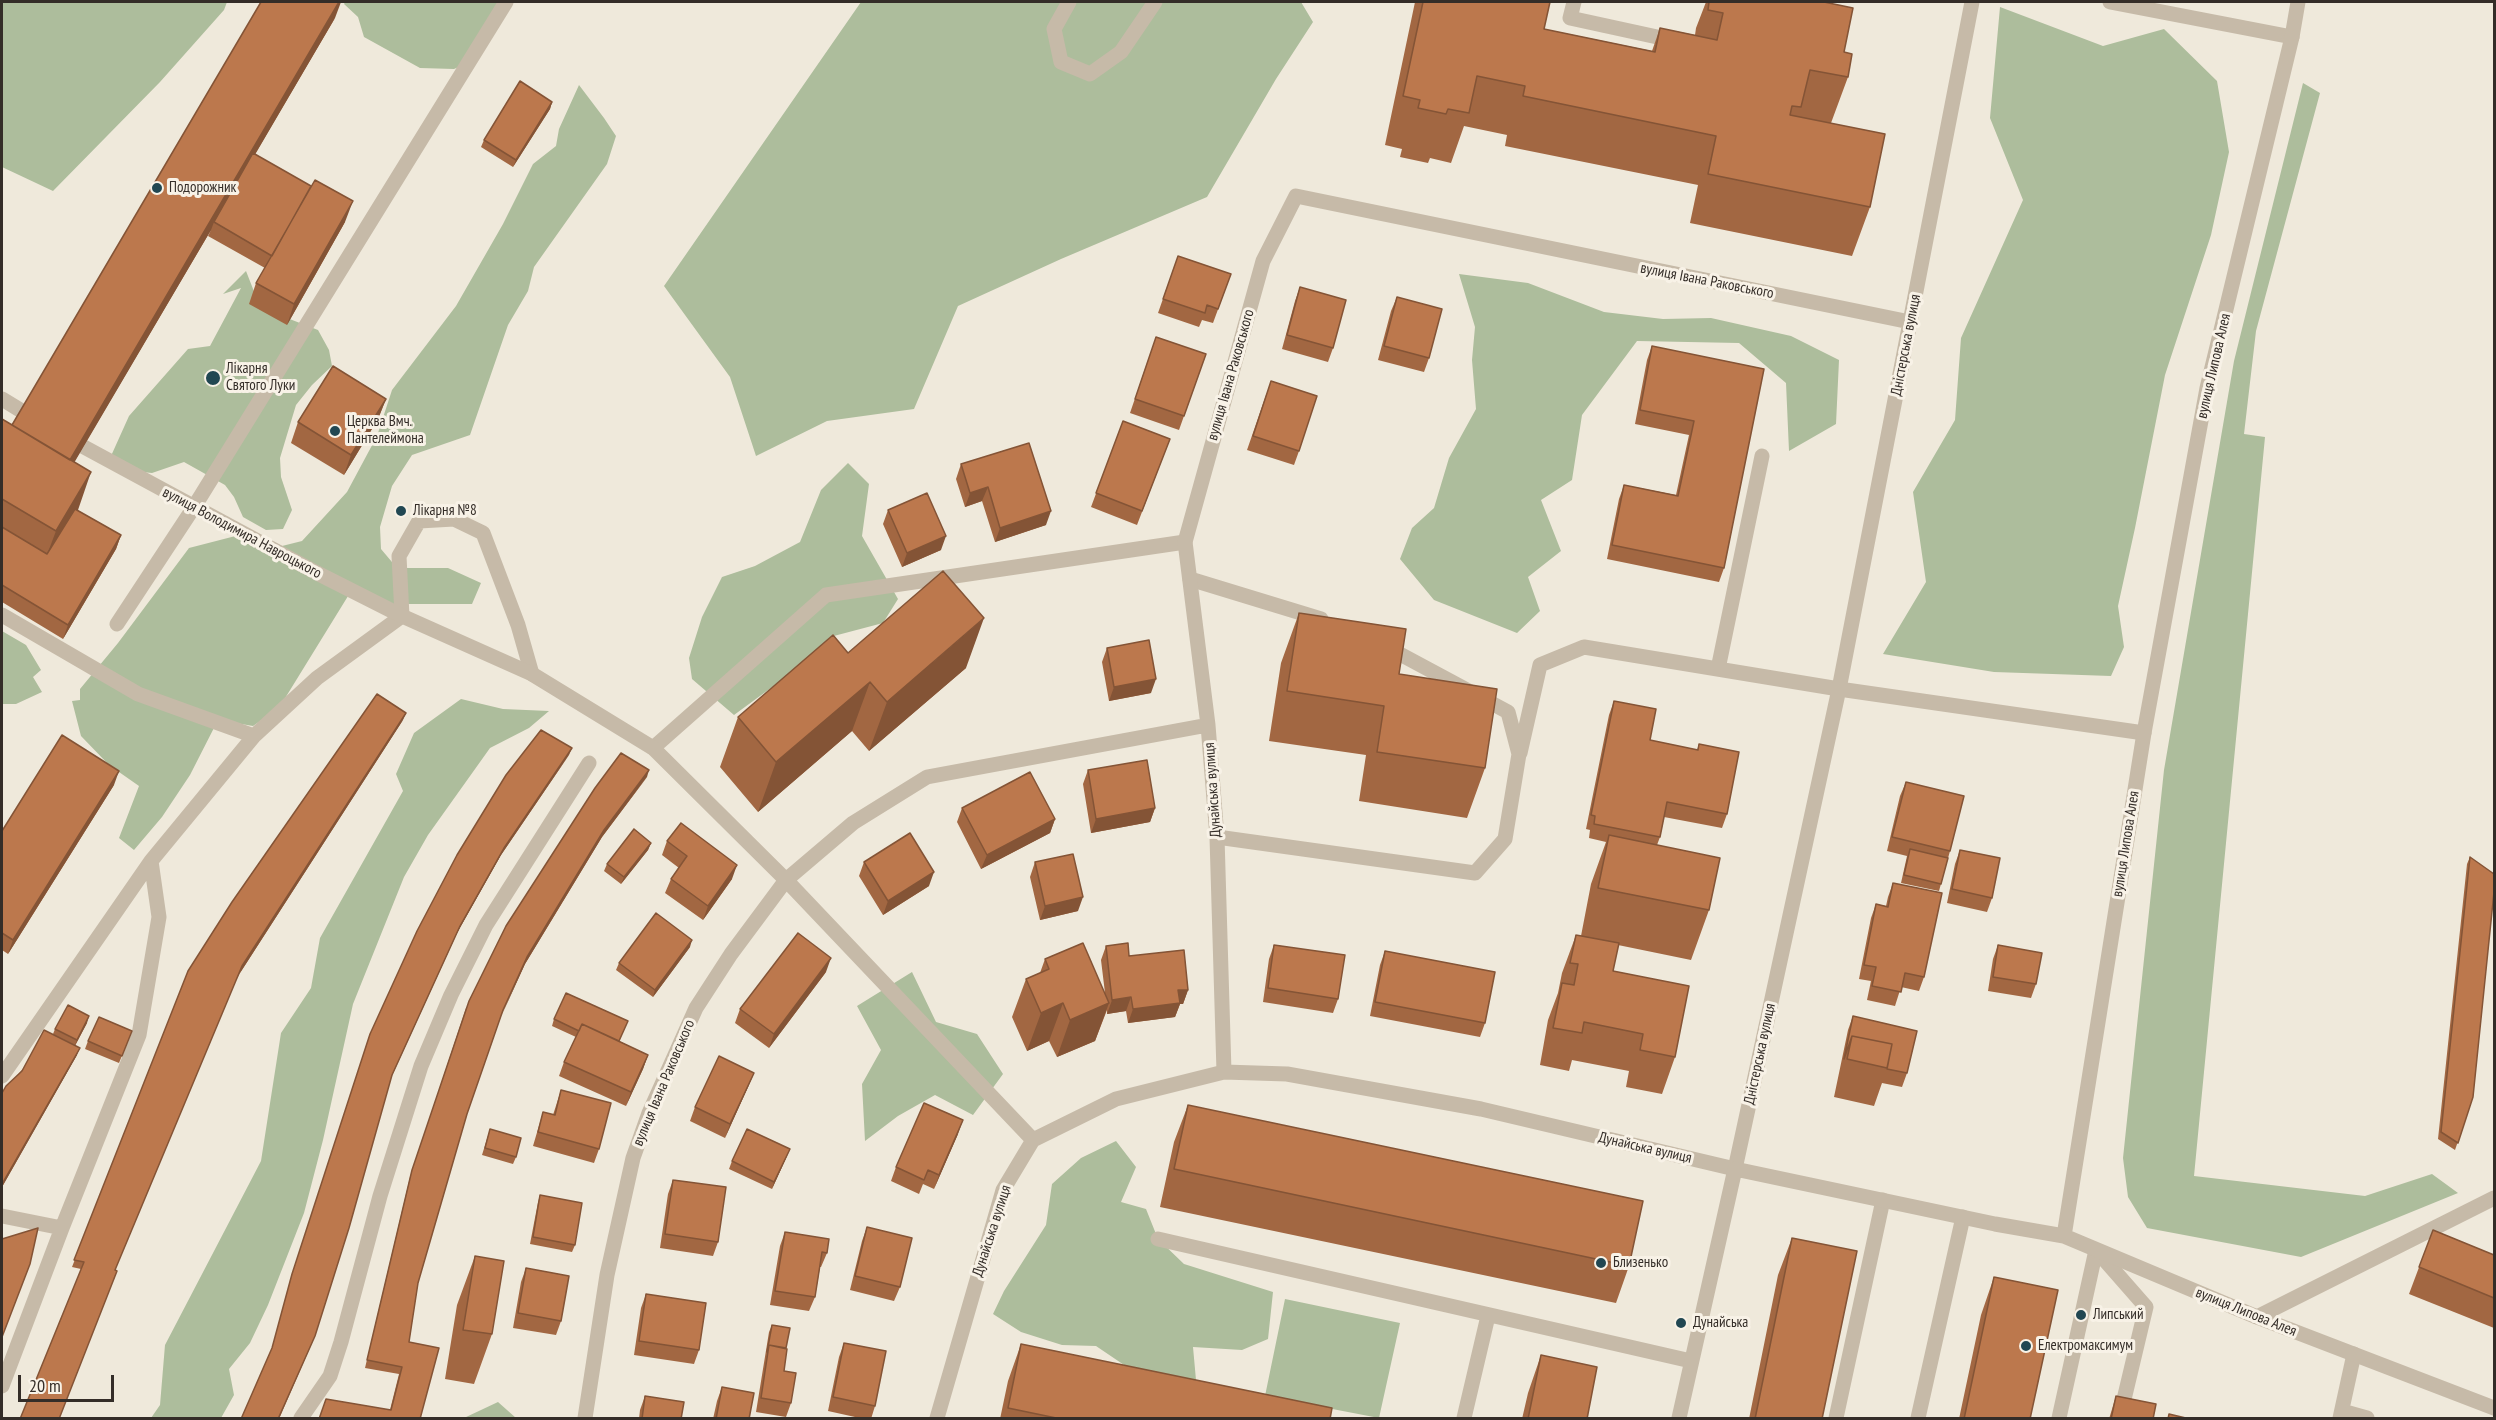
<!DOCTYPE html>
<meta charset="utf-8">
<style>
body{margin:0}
#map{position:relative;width:2496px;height:1420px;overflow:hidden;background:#efe9db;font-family:"PT Sans Narrow",sans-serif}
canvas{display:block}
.frame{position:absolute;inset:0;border:3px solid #342d28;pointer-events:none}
.scale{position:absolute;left:18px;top:1375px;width:96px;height:27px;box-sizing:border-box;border:3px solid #342d28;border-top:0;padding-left:8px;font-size:18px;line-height:21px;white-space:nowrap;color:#342d28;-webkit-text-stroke:4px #f8f2e7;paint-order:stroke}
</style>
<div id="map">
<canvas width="2496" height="1420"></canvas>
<div class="frame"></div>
<div class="scale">20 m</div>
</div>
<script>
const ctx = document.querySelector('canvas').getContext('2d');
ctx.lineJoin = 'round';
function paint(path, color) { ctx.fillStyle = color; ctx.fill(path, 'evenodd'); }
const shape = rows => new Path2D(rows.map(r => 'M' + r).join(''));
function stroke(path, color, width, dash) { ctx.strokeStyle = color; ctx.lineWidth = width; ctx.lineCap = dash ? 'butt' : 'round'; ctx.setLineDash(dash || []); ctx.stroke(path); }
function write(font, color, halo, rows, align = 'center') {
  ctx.font = font + ' "PT Sans Narrow",sans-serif'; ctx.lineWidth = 6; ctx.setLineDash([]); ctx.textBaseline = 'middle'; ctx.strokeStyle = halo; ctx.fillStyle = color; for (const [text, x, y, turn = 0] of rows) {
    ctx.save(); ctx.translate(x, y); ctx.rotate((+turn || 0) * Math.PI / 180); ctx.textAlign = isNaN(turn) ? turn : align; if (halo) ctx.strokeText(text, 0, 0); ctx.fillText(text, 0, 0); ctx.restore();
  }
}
paint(shape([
 [2,2,227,2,224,10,160,82,53,191,2,167],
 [345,2,514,2,477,59,454,69,420,68,364,37,358,17,344,4],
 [861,2,1301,2,1313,22,1276,79,1207,197,1061,259,958,306,914,409,827,421,756,456,730,377,664,286],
 [2000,7,2103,46,2164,29,2217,81,2229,152,2211,235,2165,375,2135,528,2118,606,2124,647,2111,676,1994,672,1883,654,1926,582,1913,492,1955,420,1961,338,2023,200,1990,118],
 [2303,83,2320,93,2256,331,2244,434,2265,437,2194,1176,2365,1196,2432,1174,2458,1193,2301,1257,2147,1228,2128,1197,2123,1158,2164,770,2234,361],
 [579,85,604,118,616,136,607,164,534,267,528,291,508,325,470,435,412,455,392,486,380,527,381,549,397,568,448,568,481,583,472,604,393,604,353,588,279,708,253,726,218,720,190,775,162,817,134,850,119,838,139,786,109,765,81,736,72,701,80,700,80,689,118,643,189,548,251,532,282,546,302,541,347,492,377,436,392,390,456,306,503,224,533,164,556,146,559,129],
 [246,271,255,294,287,318,318,330,329,350,332,366,312,385,296,405,280,458,281,477,292,510,283,529,266,530,243,517,234,497,225,485,184,462,152,473,133,471,111,456,129,416,188,349,210,346,241,288,223,294],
 [1459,274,1528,283,1604,312,1663,319,1711,318,1791,336,1839,360,1836,424,1789,451,1786,383,1739,343,1637,341,1582,415,1572,480,1541,500,1561,551,1528,577,1540,611,1517,633,1434,600,1400,559,1412,528,1434,508,1449,458,1476,409,1472,360,1475,327],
 [848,463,869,484,862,536,898,599,883,623,830,637,794,671,734,715,692,679,689,658,702,617,722,577,755,566,800,542,821,490],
 [2,631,26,645,41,670,33,677,42,692,16,704,2,704],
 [461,699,503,709,549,711,529,728,490,748,428,835,404,877,353,1004,323,1140,304,1213,268,1305,250,1343,229,1369,234,1395,221,1418,151,1418,160,1405,165,1345,261,1161,281,1033,311,988,320,938,403,791,396,774,414,733],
 [912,972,936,1022,977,1034,1003,1074,973,1115,935,1095,898,1116,865,1141,862,1084,881,1050,857,1006],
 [1116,1141,1136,1167,1121,1202,1146,1209,1158,1239,1184,1264,1273,1292,1268,1339,1242,1350,1193,1347,1196,1380,1130,1369,1096,1346,1062,1345,1021,1332,993,1314,1004,1291,1046,1225,1052,1184,1081,1158],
 [1285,1299,1400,1323,1379,1418,1265,1396],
 [498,1402,516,1418,464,1418]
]), '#adbd9c');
stroke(shape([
 [1069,2,1054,29,1061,62,1090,74,1121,52,1155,2],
 [1574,2,1570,18,1671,40],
 [2110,2,2292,37],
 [2,399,25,413],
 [84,447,317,573],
 [1190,579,1321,619],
 [2,615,138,694,254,736],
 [117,624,194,507,506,2],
 [1718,669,1762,456],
 [653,748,826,595,1185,542],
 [1520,753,1540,665,1584,647,1839,689],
 [1217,837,1475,873,1505,839,1519,754,1508,712,1385,646],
 [2,1076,151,861,254,736,317,678,402,616,399,556,419,521,454,519,483,533,518,625,532,674],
 [2,1216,62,1228],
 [1158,1239,1691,1361],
 [2096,1250,2146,1307,2121,1412],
 [2257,1317,2494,1198],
 [2,1386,62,1228,139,1035,159,917,151,861],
 [2342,1411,2367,1418],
 [301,1418,330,1376,341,1342,380,1196,421,1066,451,995,486,925,589,763],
 [1464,1418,1488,1316],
 [1836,1418,1883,1200],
 [1918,1418,1963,1217],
 [2059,1418,2096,1250],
 [2340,1418,2354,1354]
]), '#c6baa8', 15);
stroke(shape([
 [317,573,402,616,532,674,653,748,786,880,1033,1140],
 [1839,689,2144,733],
 [1224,1072,1217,837,1208,725,1185,542,1263,261,1296,196,1910,322],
 [585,1418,607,1275,633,1158,649,1113,696,1008,731,954,786,880,853,823,927,777,1208,725],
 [937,1418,1003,1190,1033,1140,1116,1099,1224,1072,1287,1074,1481,1109,1735,1169,1839,689,1972,2]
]), '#c6baa8', 15);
stroke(shape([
 [2298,2,2292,37,2207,388,2144,733,2064,1236,2257,1317,2494,1408],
 [1679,1418,1735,1169,1995,1224,2064,1236]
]), '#c6baa8', 15);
paint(shape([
 [1415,2,1550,2,1544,29,1652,51,1660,28,1695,35,1696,28,1706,2,1824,2,1844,52,1848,77,1831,123,1870,207,1852,256,1690,223,1698,185,1505,146,1507,135,1464,126,1451,163,1430,158,1428,163,1400,157,1402,149,1385,145],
 [335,18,255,154,345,222,287,325,249,304,256,283,265,268,208,236,211,230,74,462,77,510,121,535,116,549,63,639,2,602,2,419,12,425],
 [552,102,550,109,513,167,481,147,484,140],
 [1178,256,1231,274,1213,323,1202,320,1199,327,1158,313],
 [1300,287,1333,348,1328,362,1282,349,1295,301],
 [1397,297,1429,358,1424,372,1378,360,1391,311],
 [1156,337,1206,354,1179,430,1130,413],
 [1652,346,1764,369,1724,568,1719,582,1607,559,1619,499,1624,485,1676,495,1689,435,1635,424,1647,360],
 [1266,395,1299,451,1294,465,1247,450],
 [386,399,378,419,344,475,291,443,298,422],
 [1123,421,1170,439,1137,525,1091,507],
 [961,464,1046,525,995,542,982,501,965,507,956,479],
 [888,510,941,550,902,567,883,524],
 [1299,613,1399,674,1485,768,1467,818,1359,801,1366,755,1269,741,1281,663],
 [1107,648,1151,693,1109,701,1102,662],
 [848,653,966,668,869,751,852,731,758,812,720,767,738,717],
 [1614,701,1650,740,1697,750,1699,744,1727,814,1722,828,1664,817,1660,837,1657,845,1709,910,1691,960,1618,945,1613,971,1675,1057,1662,1094,1626,1087,1629,1071,1572,1060,1569,1071,1540,1065,1548,1020,1558,993,1562,973,1576,935,1581,936,1591,884,1606,842,1589,838,1590,830,1586,829,1609,715],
 [403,720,240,973,81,1269,72,1267,188,971],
 [569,755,501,855,457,933,391,1078,312,1343,279,1419,241,1419,271,1352,290,1282,370,1034],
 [1088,770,1155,808,1150,822,1091,833,1083,784],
 [647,777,602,837,525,964,501,1016,467,1114,418,1283,409,1342,420,1419,390,1410,399,1374,365,1368,410,1177,466,1008],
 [1906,782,1950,851,1939,891,1901,883,1907,856,1887,851,1900,796],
 [114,785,8,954,2,950,2,831],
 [962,808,1055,819,1050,833,981,869,957,822],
 [667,841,732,879,703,920,665,893,671,879,679,868,662,855],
 [651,843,648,850,621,884,604,871,607,864],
 [1960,850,1992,898,1987,912,1947,903,1955,864],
 [2470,857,2473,1097,2455,1150,2438,1139,2467,864],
 [864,862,929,886,883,915,859,876],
 [1035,862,1078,911,1040,920,1030,877],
 [1893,883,1924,977,1919,991,1901,987,1895,1006,1867,1000,1871,981,1859,979,1871,918,1876,904,1886,906,1888,897],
 [1274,945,1338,999,1333,1013,1263,1002,1269,959],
 [1998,945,2036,984,2031,998,1988,991,1993,959],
 [1106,946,1129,956,1188,990,1183,1004,1180,1004,1175,1017,1128,1023,1126,1011,1107,1014,1107,1010,1095,1041,1057,1057,1049,1041,1027,1051,1012,1017,1026,979,1040,973,1045,959,1105,993,1101,960],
 [690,947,653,997,616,970,619,963],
 [1385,951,1485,1023,1480,1037,1370,1016,1380,965],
 [826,972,769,1048,735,1023,740,1009],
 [1853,1016,1907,1073,1902,1087,1882,1083,1874,1106,1834,1097,1848,1030],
 [554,1019,628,1021,619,1041,648,1055,643,1069,626,1106,559,1076,564,1062,576,1037,552,1026],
 [87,1023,75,1046,77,1055,2,1187,2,1093,53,1034,55,1029],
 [132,1031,119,1063,85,1049,88,1041],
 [754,1073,748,1087,725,1138,690,1121,695,1107],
 [561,1090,599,1149,594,1163,533,1146,543,1112,553,1115],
 [1188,1105,1629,1266,1616,1303,1160,1207,1174,1142],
 [490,1129,516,1157,513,1164,482,1155],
 [958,1134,934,1189,923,1184,919,1194,891,1181,896,1167],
 [787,1156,772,1189,729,1169,732,1161],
 [673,1180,718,1242,713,1256,660,1248,668,1194],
 [540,1195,575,1245,572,1252,530,1244,538,1202],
 [867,1227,900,1287,894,1301,850,1290,862,1241],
 [2433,1230,2494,1255,2494,1328,2409,1294],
 [785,1232,827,1253,821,1267,820,1267,815,1297,809,1311,770,1305,780,1246],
 [1792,1238,1822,1419,1749,1419,1778,1275],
 [475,1256,492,1334,474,1384,445,1379,457,1305],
 [526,1268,561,1321,556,1335,513,1328,521,1282],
 [1994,1277,2030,1419,1959,1419,1981,1315],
 [646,1294,699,1350,694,1364,634,1355,641,1308],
 [772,1325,786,1348,784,1371,791,1403,786,1417,756,1412,769,1332],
 [844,1343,875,1406,871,1419,864,1419,828,1411,839,1357],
 [1021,1344,1330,1419,1000,1419,1008,1381],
 [1541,1355,1587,1419,1522,1419,1528,1393],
 [722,1387,749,1419,713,1419,717,1401],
 [645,1396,681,1419,639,1419,640,1410],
 [2116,1396,2153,1419,2109,1419]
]), '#a26742');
paint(shape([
 [339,2,341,2,335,18,215,223,214,222,211,230,54,497,64,470],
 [552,102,550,109,513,167,516,160],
 [353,201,345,222,287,325,294,304],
 [386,399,378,419,344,475,351,455],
 [91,472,78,510,42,568,56,531],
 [988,487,982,501,965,507,970,493],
 [1051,511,1046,525,995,542,1000,528],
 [121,535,116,549,63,639,68,625],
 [946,536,941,550,902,567,907,553],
 [984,618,966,668,869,751,887,702],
 [1156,679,1151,693,1109,701,1114,687],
 [870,682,852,731,758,812,776,762],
 [406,713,403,720,240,973,242,966],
 [572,748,569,755,501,855,457,933,389,1082,460,926,504,848],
 [649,770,647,777,602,837,525,964,501,1017,527,957,604,830],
 [119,771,114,785,8,954,13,940],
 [1155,808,1150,822,1091,833,1096,819],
 [1055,819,1050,833,981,869,987,855],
 [651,843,648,850,621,884,624,877],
 [737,865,732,879,703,920,708,906],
 [934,872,929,886,883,915,888,901],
 [1083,897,1078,911,1040,920,1045,906],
 [692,940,690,947,653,997,655,990],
 [831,958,826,972,769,1048,774,1034],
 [1178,990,1188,990,1183,1004,1180,1004,1175,1017,1128,1023,1133,1009],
 [1131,997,1126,1011,1107,1014,1112,1000],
 [1063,1003,1049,1041,1027,1051,1041,1013],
 [1109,1003,1095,1041,1057,1057,1070,1020],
 [89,1016,87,1023,74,1047,77,1040],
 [80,1048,77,1055,2,1187,2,1184],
 [648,1055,643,1069,626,1106,631,1092],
 [754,1073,748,1087,725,1138,730,1124],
 [963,1120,958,1134,934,1189,939,1175],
 [790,1149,787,1156,772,1189,774,1182]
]), '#845436');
const building = shape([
 [261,2,339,2,70,460,12,425,261,2],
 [1423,2,1550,2,1544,29,1655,52,1660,28,1717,40,1723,13,1708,10,1709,2,1824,2,1853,8,1844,52,1852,54,1848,77,1810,70,1801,107,1792,106,1790,115,1885,134,1870,207,1708,174,1716,136,1523,96,1525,86,1477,76,1469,113,1448,109,1446,114,1418,108,1420,100,1403,96,1423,2],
 [520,81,552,102,516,160,484,140,520,81],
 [253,153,311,186,272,256,214,222,253,153],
 [315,180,353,201,294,304,256,283,315,180],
 [1178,256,1231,274,1218,309,1207,305,1205,313,1163,299,1178,256],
 [1300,287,1346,300,1333,348,1287,335,1300,287],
 [1397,297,1442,309,1429,358,1384,346,1397,297],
 [1156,337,1206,354,1184,416,1135,399,1156,337],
 [1652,346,1764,369,1724,568,1612,545,1624,485,1678,496,1694,421,1640,410,1652,346],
 [333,366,386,399,351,455,298,422,333,366],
 [1271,381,1317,396,1299,451,1253,436,1271,381],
 [2,419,91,472,56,531,2,499,2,419],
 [1123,421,1170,439,1142,511,1096,493,1123,421],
 [1029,443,1051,511,1000,528,988,487,970,493,961,464,1029,443],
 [927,493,946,536,907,553,888,510,927,493],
 [75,509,121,535,68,625,2,585,2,527,47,554,75,509],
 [943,571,984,618,887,702,870,682,776,762,738,717,833,635,848,653,943,571],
 [1299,613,1406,629,1399,674,1497,689,1485,768,1377,752,1384,706,1287,691,1299,613],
 [1149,640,1156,679,1114,687,1107,648,1149,640],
 [377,694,406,713,242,966,115,1270,117,1271,59,1419,20,1419,84,1262,74,1260,188,971,232,902,377,694],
 [1614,701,1656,709,1650,740,1698,750,1699,744,1739,752,1727,814,1667,802,1660,837,1594,824,1595,816,1591,815,1614,701],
 [541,730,572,748,504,848,460,926,392,1075,349,1228,315,1336,278,1419,241,1419,272,1348,292,1274,370,1034,417,931,457,855,506,775,541,730],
 [62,735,119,771,13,940,2,933,2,831,62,735],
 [621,753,649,770,604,830,527,957,503,1010,467,1114,418,1283,409,1342,439,1348,420,1419,319,1419,326,1399,391,1410,402,1367,367,1360,412,1170,469,1001,506,926,595,788,621,753],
 [1147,760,1155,808,1096,819,1088,770,1147,760],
 [1030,772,1055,819,987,855,962,808,1030,772],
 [1906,782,1964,796,1950,851,1892,837,1906,782],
 [681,823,737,865,708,906,671,879,687,856,667,841,681,823],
 [634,829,651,843,624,877,607,864,634,829],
 [910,833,934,872,888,901,864,862,910,833],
 [1609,835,1720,858,1709,910,1598,888,1609,835],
 [1910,849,1948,858,1941,884,1904,875,1910,849],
 [1960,850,2000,858,1992,898,1952,889,1960,850],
 [1073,854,1083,897,1045,906,1035,862,1073,854],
 [2470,857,2494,874,2494,892,2473,1097,2458,1143,2441,1132,2470,857],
 [1893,883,1942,893,1924,977,1905,973,1901,992,1872,986,1876,967,1864,965,1876,904,1888,907,1893,883],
 [656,913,692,940,655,990,619,963,656,913],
 [798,933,831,958,774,1034,740,1009,798,933],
 [1576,935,1619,943,1613,971,1689,986,1675,1057,1640,1050,1643,1034,1584,1022,1582,1033,1553,1028,1562,983,1574,985,1578,964,1570,963,1576,935],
 [1083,943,1109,1003,1070,1020,1063,1003,1041,1013,1026,979,1049,969,1045,959,1083,943],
 [1128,943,1129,956,1184,950,1188,990,1178,990,1180,1003,1133,1009,1131,997,1112,1000,1106,946,1128,943],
 [1274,945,1345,955,1338,999,1268,988,1274,945],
 [1998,945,2042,953,2036,984,1993,977,1998,945],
 [1385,951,1495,972,1485,1023,1375,1002,1385,951],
 [566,993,628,1021,619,1041,582,1024,579,1031,554,1019,566,993],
 [68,1005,89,1016,77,1040,55,1029,68,1005],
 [1853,1016,1917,1031,1907,1073,1887,1069,1892,1044,1852,1036,1844,1059,1853,1016],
 [99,1017,132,1031,122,1056,88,1041,99,1017],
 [582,1024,648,1055,631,1092,564,1062,582,1024],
 [44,1030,80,1048,2,1184,2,1093,6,1086,22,1071,44,1030],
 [1852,1036,1892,1044,1887,1068,1847,1059,1852,1036],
 [719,1056,754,1073,730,1124,695,1107,719,1056],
 [561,1090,611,1103,599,1149,538,1132,543,1112,555,1115,561,1090],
 [924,1103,963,1120,939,1175,928,1170,924,1180,896,1167,924,1103],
 [1188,1105,1643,1201,1629,1266,1174,1169,1188,1105],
 [490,1129,521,1138,516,1157,485,1148,490,1129],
 [747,1129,790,1149,774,1182,732,1161,747,1129],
 [673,1180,726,1187,718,1242,665,1234,673,1180],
 [540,1195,582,1203,575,1245,533,1237,540,1195],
 [867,1227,912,1238,900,1287,855,1276,867,1227],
 [38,1228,30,1264,2,1337,2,1239,38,1228],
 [2433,1230,2494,1255,2494,1298,2419,1267,2433,1230],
 [785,1232,829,1239,827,1253,822,1252,815,1297,775,1291,785,1232],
 [1792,1238,1857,1251,1822,1419,1755,1419,1792,1238],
 [475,1256,504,1261,492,1334,463,1330,475,1256],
 [526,1268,569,1276,561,1321,518,1313,526,1268],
 [1994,1277,2058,1290,2030,1419,1964,1419,1994,1277],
 [646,1294,706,1303,699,1350,639,1341,646,1294],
 [772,1325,790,1328,786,1348,769,1345,767,1352,772,1325],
 [844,1343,886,1351,875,1406,833,1397,844,1343],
 [1021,1344,1332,1408,1330,1419,1061,1419,1008,1408,1021,1344],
 [769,1345,787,1349,784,1371,796,1373,791,1403,761,1398,769,1345],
 [1541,1355,1597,1367,1587,1419,1528,1419,1541,1355],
 [722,1387,754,1393,749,1419,716,1419,722,1387],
 [645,1396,684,1402,681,1419,642,1419,645,1396],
 [2116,1396,2156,1404,2153,1419,2111,1419,2116,1396],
 [2169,1414,2190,1419,2168,1419,2169,1414]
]);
paint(building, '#bc784d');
stroke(building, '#845436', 1.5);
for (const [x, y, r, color] of [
 [157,188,6,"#214752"],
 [213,378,8,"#214752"],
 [335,431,6,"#214752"],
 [401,511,6,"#214752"],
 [1601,1263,6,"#214752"],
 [2081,1315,6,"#214752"],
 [1681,1323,6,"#214752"],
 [2026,1346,6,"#214752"]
]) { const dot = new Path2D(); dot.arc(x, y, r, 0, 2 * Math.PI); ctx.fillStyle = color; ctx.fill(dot); stroke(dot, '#f8f2e7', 2); }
write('15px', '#342d28', '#f8f2e7', [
 ["Подорожник",169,188],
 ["Лікарня",226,369],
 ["Святого Луки",226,386],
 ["Церква Вмч.",347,422],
 ["Пантелеймона",347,439],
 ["Лікарня №8",413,511],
 ["Близенько",1613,1263],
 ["Липський",2093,1315],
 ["Дунайська",1693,1323],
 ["Електромаксимум",2038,1346]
], 'left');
write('15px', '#342d28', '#f8f2e7', [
 ["вулиця Івана Раковського",1707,281,11],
 ["Дністерська вулиця",1906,345,-79],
 ["вулиця Липова Алея",2214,366,-77],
 ["вулиця Івана Раковського",1231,375,-74],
 ["вулиця Володимира Навроцького",242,533,28],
 ["Дунайська вулиця",1213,790,-94],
 ["вулиця Липова Алея",2126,844,-81],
 ["Дністерська вулиця",1760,1054,-78],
 ["вулиця Івана Раковського",664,1083,-67],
 ["Дунайська вулиця",1645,1148,13],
 ["Дунайська вулиця",992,1231,-72],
 ["вулиця Липова Алея",2246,1312,22]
]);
</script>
